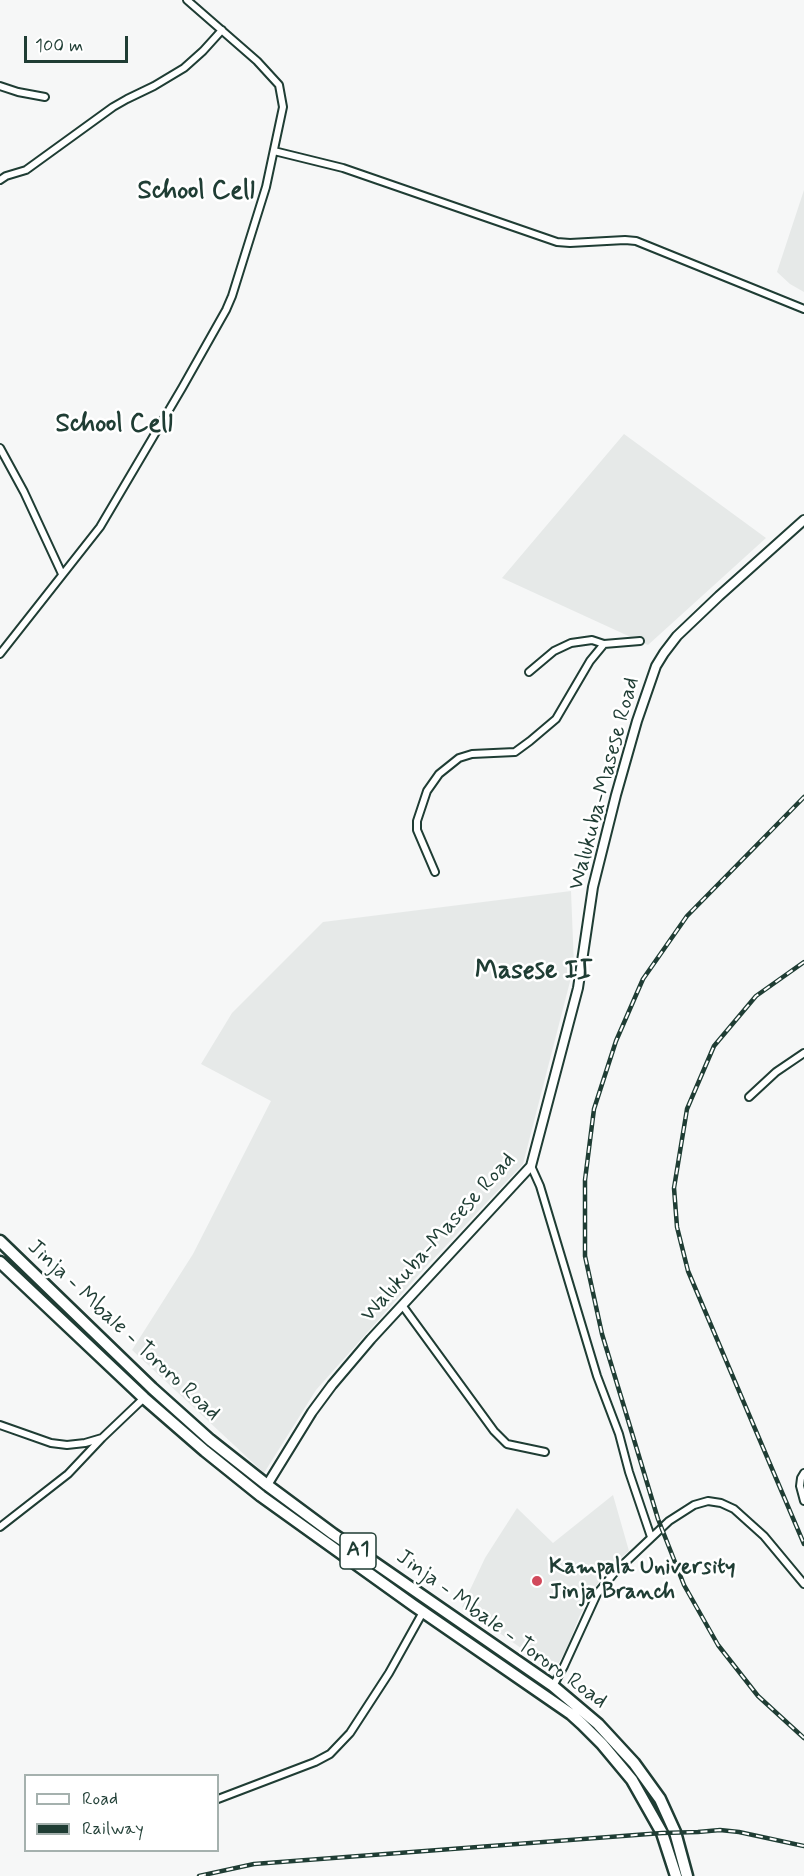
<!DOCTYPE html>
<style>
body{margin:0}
#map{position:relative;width:804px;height:1876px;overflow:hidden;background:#f6f7f7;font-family:Mynerve,sans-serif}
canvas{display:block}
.legend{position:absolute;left:24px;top:1774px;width:195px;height:78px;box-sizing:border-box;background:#fff;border:2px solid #a5b1ae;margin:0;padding:8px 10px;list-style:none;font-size:18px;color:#1f3d34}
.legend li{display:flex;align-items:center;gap:12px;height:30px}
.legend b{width:30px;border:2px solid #a5b1ae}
.scale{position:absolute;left:24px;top:36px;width:104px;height:27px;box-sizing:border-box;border:3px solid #1f3d34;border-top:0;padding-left:8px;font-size:18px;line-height:21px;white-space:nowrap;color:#1f3d34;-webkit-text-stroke:4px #fff;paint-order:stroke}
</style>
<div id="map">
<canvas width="804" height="1876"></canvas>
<ul class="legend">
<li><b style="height:8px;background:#fff"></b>Road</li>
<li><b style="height:8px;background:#1f3d34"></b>Railway</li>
</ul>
<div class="scale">100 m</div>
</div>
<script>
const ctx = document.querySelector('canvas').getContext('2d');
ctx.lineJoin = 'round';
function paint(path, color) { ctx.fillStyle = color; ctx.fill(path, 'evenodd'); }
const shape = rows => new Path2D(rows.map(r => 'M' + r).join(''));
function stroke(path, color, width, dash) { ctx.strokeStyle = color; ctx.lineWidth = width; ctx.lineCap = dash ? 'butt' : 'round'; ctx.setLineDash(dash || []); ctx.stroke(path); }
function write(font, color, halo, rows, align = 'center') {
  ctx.font = font + ' Mynerve,sans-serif'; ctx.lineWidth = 5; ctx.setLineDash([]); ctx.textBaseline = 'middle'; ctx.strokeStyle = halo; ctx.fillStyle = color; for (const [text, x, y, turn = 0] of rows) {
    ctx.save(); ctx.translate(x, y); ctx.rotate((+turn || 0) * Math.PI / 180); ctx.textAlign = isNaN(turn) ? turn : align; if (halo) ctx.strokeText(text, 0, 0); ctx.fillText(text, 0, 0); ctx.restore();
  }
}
paint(shape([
 [804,190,804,292,790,284,777,272],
 [624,434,766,538,648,645,502,578],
 [571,891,574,966,523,1164,423,1270,316,1390,264,1473,132,1350,193,1254,271,1101,201,1064,232,1013,323,922],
 [613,1495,629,1551,604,1572,579,1617,567,1648,554,1671,462,1607,485,1558,517,1508,553,1543]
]), '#e6e9e8');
const minor = shape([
 [0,86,18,92,45,97],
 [274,151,343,168,557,242,570,243,625,240,636,241,804,309],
 [0,180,6,176,26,170,113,107,127,99,154,86,184,68,203,51,222,30],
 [0,448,24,492,62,574],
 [0,654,100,527,182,388,226,310,232,296,266,187,283,107,279,85,257,61,187,0],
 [529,672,554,651,571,643,592,640,604,644],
 [435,872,417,830,417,821,427,791,439,774,459,758,472,754,515,752,530,741,556,719,590,661,604,644,640,641],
 [749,1097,776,1072,804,1053],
 [531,1166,540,1186,597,1376,619,1434,629,1472,651,1537],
 [402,1305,494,1431,507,1444,545,1452],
 [0,1425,51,1443,67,1445,85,1443,102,1438,144,1398],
 [804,1473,801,1478,800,1486,804,1501],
 [0,1527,68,1474,102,1438],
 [553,1686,564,1666,597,1594,614,1573,669,1521,694,1505,708,1501,721,1503,734,1509,764,1536,804,1584],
 [218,1799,315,1762,330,1754,350,1733,389,1673,423,1612]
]);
const tertiary = shape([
 [267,1485,312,1412,332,1385,371,1339,531,1166,578,988,593,887,616,795,637,721,656,666,664,653,677,636,719,596,804,520]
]);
const trunk = shape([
 [0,1241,152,1388,210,1440,267,1485,333,1534,553,1686,598,1724,634,1763,660,1799,675,1832,687,1876],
 [0,1262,144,1398,205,1451,261,1496,413,1605,571,1714,582,1724,602,1744,632,1780,662,1833,676,1876]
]);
stroke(minor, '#1f3d34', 10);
stroke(tertiary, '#1f3d34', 12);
stroke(trunk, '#1f3d34', 15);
stroke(minor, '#fff', 6);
stroke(tertiary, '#fff', 8);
stroke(trunk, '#fff', 10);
const rail = shape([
 [804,797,687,916,643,979,616,1041,594,1109,585,1180,585,1256,602,1334,658,1519,684,1585,718,1645,758,1696,804,1738],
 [804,962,756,996,714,1046,687,1109,674,1188,677,1227,688,1271,804,1544],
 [199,1876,254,1864,662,1833,698,1832,720,1830,739,1832,804,1846]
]);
stroke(rail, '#1f3d34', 4.5);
stroke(rail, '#fff', 2, [7]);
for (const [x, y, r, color] of [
 [537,1581,6,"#d1495b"]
]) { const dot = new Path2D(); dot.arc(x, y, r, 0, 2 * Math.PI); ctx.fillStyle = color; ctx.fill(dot); stroke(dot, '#fff', 2); }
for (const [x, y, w] of [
 [358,1551,36]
]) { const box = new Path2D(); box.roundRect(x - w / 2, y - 18, w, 36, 4.5); ctx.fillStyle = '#fff'; ctx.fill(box); stroke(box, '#1f3d34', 1.5); }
write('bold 21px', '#1f3d34', null, [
 ["A1",358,1551]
]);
write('22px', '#1f3d34', '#fff', [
 ["Walukuba-Masese Road",605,784,-75],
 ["Walukuba-Masese Road",439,1238,-48],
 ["Jinja - Mbale - Tororo Road",123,1331,43],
 ["Jinja - Mbale - Tororo Road",501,1630,36]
]);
write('bold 22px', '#1f3d34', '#fff', [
 ["Kampala University",549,1568],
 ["Jinja Branch",549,1593]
], 'left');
write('bold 26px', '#1f3d34', '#fff', [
 ["School Cell",196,193],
 ["School Cell",114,426],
 ["Masese II",534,973]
]);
</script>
